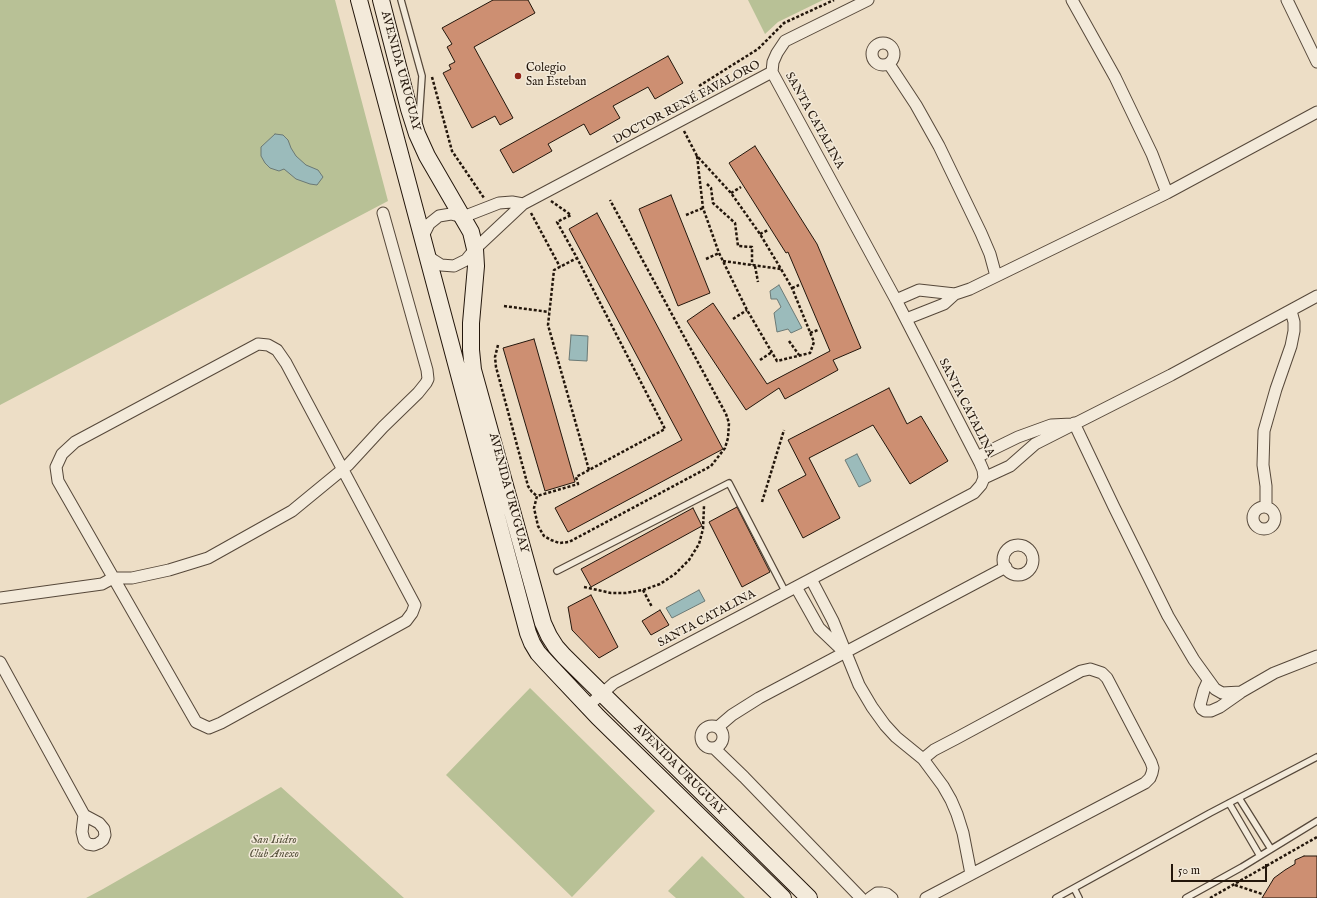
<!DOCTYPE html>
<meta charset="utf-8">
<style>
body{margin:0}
#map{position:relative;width:1317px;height:898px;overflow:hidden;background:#eddec6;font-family:"IM FELL English",serif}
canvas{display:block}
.scale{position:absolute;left:1171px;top:864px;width:96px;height:18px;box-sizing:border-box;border:2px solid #23160b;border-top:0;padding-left:5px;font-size:12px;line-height:14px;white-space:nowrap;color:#23160b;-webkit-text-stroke:3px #f3eada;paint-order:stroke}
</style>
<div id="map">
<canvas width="1317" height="898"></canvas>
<div class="scale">50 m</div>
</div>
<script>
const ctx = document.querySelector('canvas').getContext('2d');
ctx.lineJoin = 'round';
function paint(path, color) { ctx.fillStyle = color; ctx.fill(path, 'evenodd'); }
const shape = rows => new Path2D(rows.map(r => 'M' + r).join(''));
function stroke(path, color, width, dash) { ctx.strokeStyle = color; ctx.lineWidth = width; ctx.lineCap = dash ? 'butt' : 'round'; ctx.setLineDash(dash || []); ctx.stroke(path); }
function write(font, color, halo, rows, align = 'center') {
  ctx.font = font + ' "IM FELL English",serif'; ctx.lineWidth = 3; ctx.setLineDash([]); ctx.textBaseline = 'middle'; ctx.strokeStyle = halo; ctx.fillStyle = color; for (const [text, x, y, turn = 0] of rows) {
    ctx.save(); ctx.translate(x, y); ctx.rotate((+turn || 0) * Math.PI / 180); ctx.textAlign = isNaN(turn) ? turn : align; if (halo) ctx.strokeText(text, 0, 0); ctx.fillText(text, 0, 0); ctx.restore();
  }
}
paint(shape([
 [0,0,335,0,388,201,0,405],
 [748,0,823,0,778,22,765,34],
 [530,688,655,811,572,897,446,775],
 [281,787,404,898,86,898,103,889],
 [702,856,745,898,676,898,668,891]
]), '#b8c196');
const water = shape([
 [275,134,283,135,288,140,291,148,296,156,306,165,318,170,323,177,317,185,310,184,296,179,284,169,279,171,270,168,265,163,261,156,261,147,275,134],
 [779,285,802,328,791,333,788,329,777,332,774,313,781,307,777,299,771,299,770,291,779,285],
 [571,335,588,336,587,361,569,360,571,335],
 [857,454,871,481,859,487,845,460,857,454],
 [699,590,705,601,672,618,666,608,699,590]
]);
paint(water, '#9bbbbb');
stroke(water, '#6b7975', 1);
const building = shape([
 [493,0,528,0,535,13,474,47,513,118,500,125,495,116,472,128,443,73,451,69,449,65,455,62,447,47,452,44,442,28,493,0],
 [668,56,683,83,655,99,648,87,613,106,620,118,590,135,584,124,548,144,552,151,513,173,500,150,668,56],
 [755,146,817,244,861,348,833,360,838,370,785,399,779,388,746,410,687,321,713,303,767,384,830,351,788,252,786,253,729,163,755,146],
 [671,195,710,293,678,306,639,209,671,195],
 [597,213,723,449,568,532,555,508,682,440,569,229,597,213],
 [534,339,575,482,545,491,503,348,534,339],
 [889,388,907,424,921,416,948,461,910,484,873,425,809,458,840,518,803,538,778,490,806,475,788,440,889,388],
 [737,507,770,572,742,587,709,522,737,507],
 [693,508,702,526,591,587,581,569,693,508],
 [591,595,618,647,599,658,572,630,568,607,591,595],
 [660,610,669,625,651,635,642,621,660,610],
 [1304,856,1317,856,1317,898,1262,898,1274,878,1285,870,1295,864,1295,860,1304,856]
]);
paint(building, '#cd8f72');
stroke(building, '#23160b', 1);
const service = shape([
 [401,0,422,76,419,120],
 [557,571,729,483,786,593],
 [1239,798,1271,849],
 [1229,803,1260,856],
 [1074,888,1079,898],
 [1056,898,1210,813,1317,757],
 [1186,898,1242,867,1317,821]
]);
const minor = shape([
 [1072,0,1115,77,1152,154,1167,193],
 [1287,0,1317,62],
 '872 54a11 11 0 1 1 22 0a11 11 0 1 1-22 0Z',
 [889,64,916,105,939,146,981,233,990,254,996,276],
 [772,72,773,62,777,53,785,41,868,0],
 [512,202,523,204,475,249,466,260,454,266,441,265,430,258,424,247,424,234,429,224,439,216,451,214,463,217,499,203,512,202],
 [523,204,772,72],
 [896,300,919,290,955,294,970,289,1167,193,1317,112],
 [906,319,944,304,955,294],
 [258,344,268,345,277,350,286,363,415,605,412,613,406,621,221,723,209,728,196,722,58,481,56,467,62,454,75,442,258,344],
 [1074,423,1114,507,1168,616,1194,660,1215,689,1222,693,1241,692,1274,673,1317,656],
 [977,457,1018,437,1051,425,1072,424],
 [984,478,1010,466,1035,444,1171,375,1317,296],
 '1253 518a11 11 0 1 1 22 0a11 11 0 1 1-22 0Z',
 [1266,507,1266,486,1263,465,1264,431,1276,389,1291,346,1294,331,1294,322,1291,311],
 '1003 560a15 15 0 1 1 30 0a15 15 0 1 1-30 0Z',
 [811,579,833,621,859,685,872,707,885,725,896,737,923,759,943,786,951,800,957,814,963,833,971,874],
 [796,587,819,628,842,650],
 [0,598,102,584,113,578,132,578,169,570,208,558,292,511,348,465,383,427,418,393,426,383,428,379,427,370,383,213],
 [0,662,84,815,99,823,104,829,105,835,103,840,99,843,94,845,88,844,84,840,82,832,84,815],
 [1208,681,1204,690,1200,705,1202,709,1205,711,1211,711,1220,707,1240,693],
 [588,706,614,683,974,493,981,485,984,478,983,470,980,463,896,300,772,72],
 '701 737a11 11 0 1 1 22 0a11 11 0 1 1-22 0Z',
 [718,727,732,715,759,698,1006,567],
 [715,749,744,777,861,898],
 [923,759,934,750,957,738,1081,671,1090,669,1102,673,1107,678,1151,762,1153,768,1152,773,1150,778,1145,783,926,898],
 [870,898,877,893,882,893,887,894,892,898]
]);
const secondary = shape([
 [359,0,528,633,532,643,538,653,548,664,598,717,783,898],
 [381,0,409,109,417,134,427,156,471,232,475,249,476,266,471,323,471,350,473,370,543,623,549,636,556,647,564,656,809,898]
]);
stroke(service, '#56483a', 8);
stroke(minor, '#56483a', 13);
stroke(secondary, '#23160b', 18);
stroke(shape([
 [432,77,452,151,484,198],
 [699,86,758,49,784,23,834,0],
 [684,131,697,156,731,193,760,234,781,269,792,288,814,342,810,353,777,361,747,310,719,253,703,208,697,156],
 [707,184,711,188,713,203,735,223,738,246,752,247,752,265],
 [731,193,741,187],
 [551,201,571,215,557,222,577,258,665,429,589,470,548,325,554,270,577,258],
 [531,213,560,267],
 [686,215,703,208],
 [760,234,768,230],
 [706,259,719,253],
 [723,261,781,269],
 [755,266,758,282],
 [792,288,799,285],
 [504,306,549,312],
 [733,319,747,310],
 [810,333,818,330],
 [789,341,799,355],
 [498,345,495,357,496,367,528,486,532,492,537,496],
 [760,360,772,352],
 [589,470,576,477,578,484,537,496,534,508,538,526,544,536,551,540,559,543,569,542,711,466,725,448,728,438,729,423,726,414,610,200],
 [762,502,784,430],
 [584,587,611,593,626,593,643,590,660,584,675,574,689,560,699,544,703,529,704,506],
 [643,590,652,607],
 [1235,885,1262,894],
 [1210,898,1317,837]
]), '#23160b', 2.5, [3, 2]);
stroke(service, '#f3eada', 5.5);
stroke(minor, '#f3eada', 11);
stroke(secondary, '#f3eada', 16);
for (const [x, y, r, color] of [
 [518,76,4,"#8f2418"]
]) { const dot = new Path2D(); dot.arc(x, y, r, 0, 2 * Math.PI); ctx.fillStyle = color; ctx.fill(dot); stroke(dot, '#f3eada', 1.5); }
write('12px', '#23160b', '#f3eada', [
 ["Colegio",526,69],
 ["San Esteban",526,83]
], 'left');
write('12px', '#23160b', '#f3eada', [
 ["AVENIDA URUGUAY",400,71,75],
 ["DOCTOR RENÉ FAVALORO",687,103,-28],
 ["SANTA CATALINA",814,121,61],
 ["SANTA CATALINA",966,408,63],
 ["AVENIDA URUGUAY",508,493,75],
 ["SANTA CATALINA",707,619,-28],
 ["AVENIDA URUGUAY",679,770,45]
]);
write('italic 12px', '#57523c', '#f3eada', [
 ["San Isidro",274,841],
 ["Club Anexo",274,855]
]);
</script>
